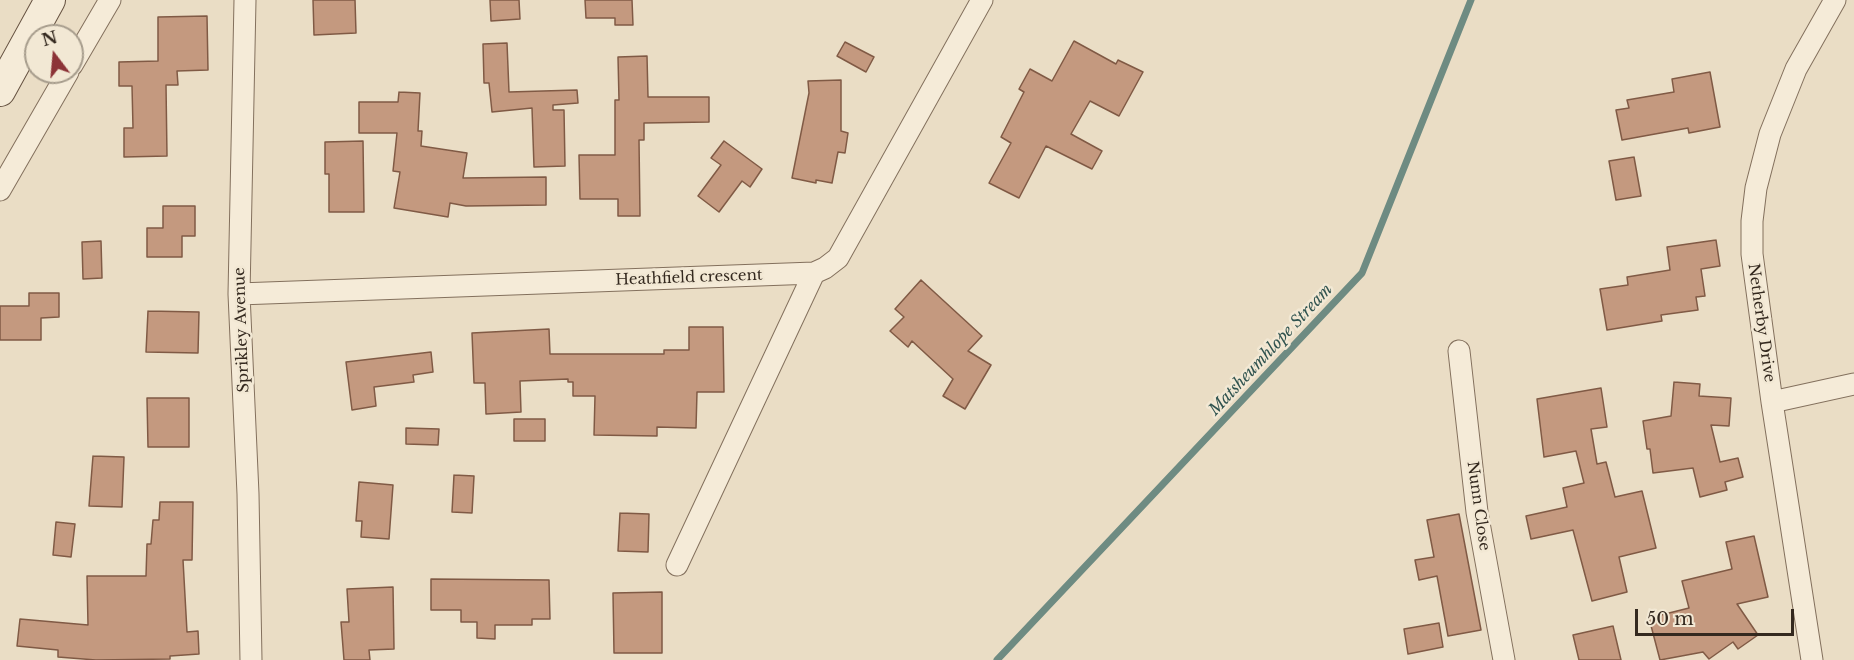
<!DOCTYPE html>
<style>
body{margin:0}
#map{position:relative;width:1854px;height:660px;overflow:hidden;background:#eaddc5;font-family:"Libre Baskerville",serif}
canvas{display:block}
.north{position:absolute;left:24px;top:24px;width:60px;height:60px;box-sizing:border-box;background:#f2e8d4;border:2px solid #a69c8c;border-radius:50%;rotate:344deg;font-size:16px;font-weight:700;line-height:24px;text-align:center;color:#34291f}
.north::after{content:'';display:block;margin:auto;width:21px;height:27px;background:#8c3337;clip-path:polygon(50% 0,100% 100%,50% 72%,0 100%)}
.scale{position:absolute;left:1635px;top:609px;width:159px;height:27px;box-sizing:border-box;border:3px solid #34291f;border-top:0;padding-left:8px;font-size:18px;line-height:21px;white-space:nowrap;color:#34291f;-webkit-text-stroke:4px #f2e8d4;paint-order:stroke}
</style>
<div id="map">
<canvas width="1854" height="660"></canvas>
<div class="north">N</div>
<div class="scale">50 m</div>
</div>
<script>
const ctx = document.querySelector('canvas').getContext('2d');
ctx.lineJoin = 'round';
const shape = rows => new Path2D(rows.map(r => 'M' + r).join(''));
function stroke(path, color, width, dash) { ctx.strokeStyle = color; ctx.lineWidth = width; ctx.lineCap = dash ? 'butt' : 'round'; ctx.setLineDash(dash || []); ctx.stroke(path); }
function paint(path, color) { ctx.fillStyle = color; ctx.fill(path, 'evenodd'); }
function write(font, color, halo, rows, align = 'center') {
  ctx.font = font + ' "Libre Baskerville",serif'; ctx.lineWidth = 5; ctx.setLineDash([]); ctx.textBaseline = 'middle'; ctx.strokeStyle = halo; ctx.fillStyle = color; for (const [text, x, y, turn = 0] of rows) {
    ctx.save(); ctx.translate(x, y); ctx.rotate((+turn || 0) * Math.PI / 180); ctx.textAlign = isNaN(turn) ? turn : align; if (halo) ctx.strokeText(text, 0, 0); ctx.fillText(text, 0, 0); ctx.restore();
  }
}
stroke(shape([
 [997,660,1362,273,1471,0]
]), '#6e8b82', 7);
const building = shape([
 [313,0,355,0,356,33,314,35,313,0],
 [490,0,519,0,520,19,491,21,490,0],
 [585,0,632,0,633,25,615,25,615,18,586,18,585,0],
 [207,16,208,70,177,71,178,85,166,85,167,156,124,157,124,128,133,128,132,86,119,86,119,62,158,61,158,17,207,16],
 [1074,41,1116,64,1118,60,1143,72,1119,116,1090,101,1071,134,1102,151,1092,169,1046,146,1019,198,989,183,1011,143,1001,137,1024,92,1019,89,1030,69,1052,81,1074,41],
 [845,42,874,57,866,72,837,56,845,42],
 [507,43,509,92,577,90,578,103,553,105,553,110,564,110,565,166,534,167,532,108,492,112,489,83,484,83,483,44,507,43],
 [647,56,648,97,709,97,709,122,644,123,644,140,639,140,640,216,618,216,618,199,580,199,579,155,615,155,615,100,619,100,618,57,647,56],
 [1710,72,1720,127,1689,133,1688,128,1622,140,1616,110,1629,108,1627,100,1674,92,1672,79,1710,72],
 [841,80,841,131,848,133,845,153,838,152,832,183,816,180,816,183,792,178,809,93,808,81,841,80],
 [399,92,420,93,418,131,422,131,421,146,467,153,463,178,546,177,546,205,466,206,450,203,448,217,394,208,400,172,393,171,397,133,359,133,359,102,398,102,399,92],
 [363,141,364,212,329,212,329,174,325,174,325,142,363,141],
 [724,141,762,169,750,187,742,181,719,212,698,196,721,165,711,158,724,141],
 [1634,157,1641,196,1616,200,1609,161,1634,157],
 [163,206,195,206,195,236,182,236,182,257,147,257,147,228,163,228,163,206],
 [1716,240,1720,266,1701,269,1705,296,1696,297,1698,310,1661,315,1662,321,1607,330,1600,289,1628,285,1627,277,1670,270,1667,247,1716,240],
 [101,241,102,278,83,279,82,242,101,241],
 [921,280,982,336,968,351,991,365,965,409,943,396,953,379,912,341,908,347,890,331,904,317,895,309,921,280],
 [29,293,59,293,59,317,41,318,41,340,0,340,0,306,29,306,29,293],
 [148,311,199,312,198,353,146,352,148,311],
 [689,327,723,327,724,392,697,392,696,428,657,427,657,436,594,435,595,396,573,396,573,382,568,382,568,379,520,381,521,412,486,414,485,383,474,383,472,333,549,329,550,354,664,354,664,350,689,350,689,327],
 [431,352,433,372,413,375,414,382,374,387,376,406,352,410,346,362,431,352],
 [1674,382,1700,384,1699,396,1731,398,1729,426,1711,425,1720,462,1738,458,1743,477,1725,482,1727,490,1700,497,1693,468,1653,473,1650,449,1647,449,1643,421,1671,416,1674,382],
 [1601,388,1607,427,1591,429,1597,464,1606,462,1615,497,1642,491,1656,548,1619,557,1627,592,1592,601,1573,530,1531,539,1526,516,1567,507,1563,488,1584,483,1576,451,1544,457,1537,399,1601,388],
 [147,398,189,398,189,447,148,447,147,398],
 [514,419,545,419,545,441,514,441,514,419],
 [406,428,439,429,438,445,406,444,406,428],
 [93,456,124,457,122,507,89,506,93,456],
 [454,475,474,476,472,513,452,512,454,475],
 [359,482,393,485,389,539,361,537,362,521,356,521,359,482],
 [160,502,193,502,192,560,183,560,187,632,198,631,199,654,170,656,170,659,96,660,58,657,58,650,17,646,20,619,88,625,87,576,146,576,147,544,151,544,153,520,159,520,160,502],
 [620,513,649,514,648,552,618,551,620,513],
 [1459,514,1481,630,1448,636,1437,576,1419,580,1415,560,1434,557,1427,520,1459,514],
 [56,522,75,524,71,557,53,555,56,522],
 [1754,536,1768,597,1737,604,1758,635,1738,649,1733,642,1709,659,1703,652,1660,660,1649,618,1689,608,1682,581,1732,569,1726,542,1754,536],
 [431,579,549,580,550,619,532,619,532,625,495,625,495,639,477,638,477,622,461,622,461,610,431,610,431,579],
 [393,587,394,649,369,650,370,660,344,660,341,622,349,622,347,589,393,587],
 [662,592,662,653,614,653,613,593,662,592],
 [1439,623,1443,647,1408,654,1404,629,1439,623],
 [1613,626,1621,660,1579,660,1573,635,1613,626]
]);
paint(building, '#c4997f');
stroke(building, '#805a45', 1.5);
const minor = shape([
 [245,0,239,294,248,494,251,660],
 [72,65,110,0],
 [0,190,68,72],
 [239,294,814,273,825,268,838,258,982,0],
 [1459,351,1477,512,1504,660],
 [1772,402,1854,384],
 [677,565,814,273],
 [1812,660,1772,402,1752,254,1752,221,1756,188,1770,134,1796,69,1835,0]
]);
const secondary = shape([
 [0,91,50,0]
]);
stroke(minor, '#83705d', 23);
stroke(secondary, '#655140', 32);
stroke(minor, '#f5ebd8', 21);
stroke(secondary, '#f5ebd8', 30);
write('15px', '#34291f', '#f2e8d4', [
 ["Heathfield crescent",689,278,-2],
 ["Netherby Drive",1761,323,82],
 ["Sprikley Avenue",242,330,-92],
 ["Nunn Close",1478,506,82]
]);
write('italic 16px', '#30534f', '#f2e8d4', [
 ["Matsheumhlope Stream",1271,350,-47]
]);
</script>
